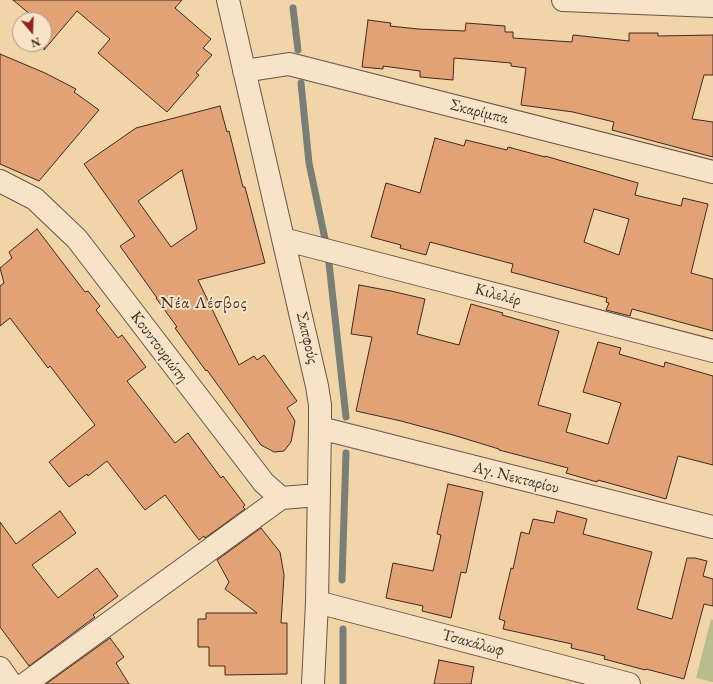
<!DOCTYPE html>
<meta charset="utf-8">
<style>
body{margin:0}
#map{position:relative;width:713px;height:684px;overflow:hidden;background:#f2d4a9;font-family:"EB Garamond",serif}
canvas{display:block}
.north{position:absolute;left:12px;top:12px;width:40px;height:40px;box-sizing:border-box;background:#f7e3c7;border:1px solid #ad9985;border-radius:50%;rotate:161deg;font-size:11px;font-weight:700;line-height:16px;text-align:center;color:#3e2a21}
.north::after{content:'';display:block;margin:auto;width:14px;height:18px;background:#8f2418;clip-path:polygon(50% 0,100% 100%,50% 72%,0 100%)}
</style>
<div id="map">
<canvas width="713" height="684"></canvas>
<div class="north">N</div>
</div>
<script>
const ctx = document.querySelector('canvas').getContext('2d');
ctx.lineJoin = 'round';
function paint(path, color) { ctx.fillStyle = color; ctx.fill(path, 'evenodd'); }
const shape = rows => new Path2D(rows.map(r => 'M' + r).join(''));
function stroke(path, color, width, dash) { ctx.strokeStyle = color; ctx.lineWidth = width; ctx.lineCap = dash ? 'butt' : 'round'; ctx.setLineDash(dash || []); ctx.stroke(path); }
function write(font, color, halo, rows, align = 'center') {
  ctx.font = font + ' "EB Garamond",serif'; ctx.lineWidth = 4; ctx.setLineDash([]); ctx.textBaseline = 'middle'; ctx.strokeStyle = halo; ctx.fillStyle = color; for (const [text, x, y, turn = 0] of rows) {
    ctx.save(); ctx.translate(x, y); ctx.rotate((+turn || 0) * Math.PI / 180); ctx.textAlign = isNaN(turn) ? turn : align; if (halo) ctx.strokeText(text, 0, 0); ctx.fillText(text, 0, 0); ctx.restore();
  }
}
paint(shape([
 [711,619,713,620,713,682,696,678]
]), '#b9bd89');
stroke(shape([
 [293,8,298,50],
 [301,83,309,163,325,239],
 [329,263,346,417],
 [342,580,346,453],
 [343,684,343,629]
]), '#777f77', 7);
const building = shape([
 [13,0,182,0,175,8,211,39,203,48,212,55,196,73,199,75,167,112,98,53,110,39,77,11,44,50,44,20,37,20,13,0],
 [368,20,391,23,390,26,418,29,465,31,466,23,505,26,505,32,513,32,513,38,572,42,573,35,629,41,629,33,658,33,658,36,713,35,713,75,704,75,692,119,713,122,713,157,612,130,614,122,573,112,521,105,526,68,511,66,511,63,454,58,453,80,420,77,420,71,383,66,383,69,362,67,368,20],
 [0,54,45,73,76,89,74,92,99,110,39,181,0,164,0,54],
 [220,106,227,132,229,131,243,187,245,187,265,263,198,280,239,365,254,356,257,360,264,355,297,401,287,408,295,421,291,442,284,451,274,452,261,445,207,370,206,371,175,328,177,327,156,298,157,298,120,246,135,236,84,164,136,128,220,106],
 [182,170,197,229,171,247,138,201,182,170],
 [435,138,464,146,466,140,507,150,508,147,545,157,545,156,638,183,635,195,681,206,683,198,708,204,691,273,713,279,713,331,632,309,630,316,606,310,609,303,606,302,607,298,511,272,513,264,430,242,426,255,400,248,401,245,371,237,386,183,420,193,435,138],
 [594,209,629,219,619,255,584,242,594,209],
 [37,229,85,292,88,291,100,306,96,310,118,338,122,335,146,367,127,381,175,443,188,433,221,478,223,476,245,505,243,507,245,509,205,538,204,536,199,540,165,495,145,510,107,461,88,476,87,474,69,487,49,462,95,425,50,366,48,368,10,318,0,326,0,286,4,283,0,268,12,258,9,252,37,229],
 [359,285,391,291,425,299,417,334,459,345,471,304,503,313,502,315,559,331,538,405,571,414,566,432,608,444,621,403,583,392,598,342,621,348,619,354,664,367,665,362,713,376,713,465,678,456,666,499,598,480,597,482,566,473,568,468,499,450,499,449,453,435,401,421,356,411,372,337,351,334,359,285],
 [448,484,483,492,466,573,461,572,451,618,422,611,423,606,386,598,393,563,433,571,441,535,437,534,448,484],
 [60,511,76,533,32,565,58,598,97,568,118,596,93,615,95,617,29,666,0,627,0,522,16,544,60,511],
 [557,511,587,519,583,534,652,552,637,609,672,619,687,558,695,558,707,561,703,576,713,579,713,606,704,604,684,679,646,669,645,670,604,659,605,656,571,648,572,644,503,629,505,621,499,619,511,568,513,569,521,532,529,534,533,519,554,523,557,511],
 [261,528,280,552,284,575,281,623,287,623,287,674,225,675,225,666,209,666,209,647,198,647,198,619,206,619,206,613,257,613,225,589,229,582,217,560,261,528],
 [110,638,124,657,116,663,129,684,46,684,110,638],
 [439,660,474,667,471,684,434,684,439,660]
]);
paint(building, '#e3a176');
stroke(building, '#3e2a21', 1);
const minor = shape([
 [228,0,317,386,320,405,320,428,317,602,313,684],
 [563,0,713,6],
 [244,71,289,64,713,172],
 [0,181,35,199,77,239,264,483,281,498,319,495],
 [283,239,713,351],
 [320,428,713,527],
 [317,602,629,684],
 [0,668,11,684],
 [25,684,281,498]
]);
stroke(minor, '#6b5443', 24);
stroke(minor, '#f7e3c7', 22);
write('16px', '#3e2a21', '#f7e3c7', [
 ["Σκαρίμπα",479,112,14],
 ["Κιλελέρ",498,295,15],
 ["Σαπφούς",307,338,77],
 ["Κουντουριώτη",159,347,53],
 ["Αγ. Νεκταρίου",516,478,14],
 ["Τσακάλωφ",473,643,15]
]);
ctx.letterSpacing = '1px';
write('17px', '#3e2a21', '#f7e3c7', [
 ["Νέα Λέσβος",204,303]
]);
ctx.letterSpacing = '0px';
</script>
